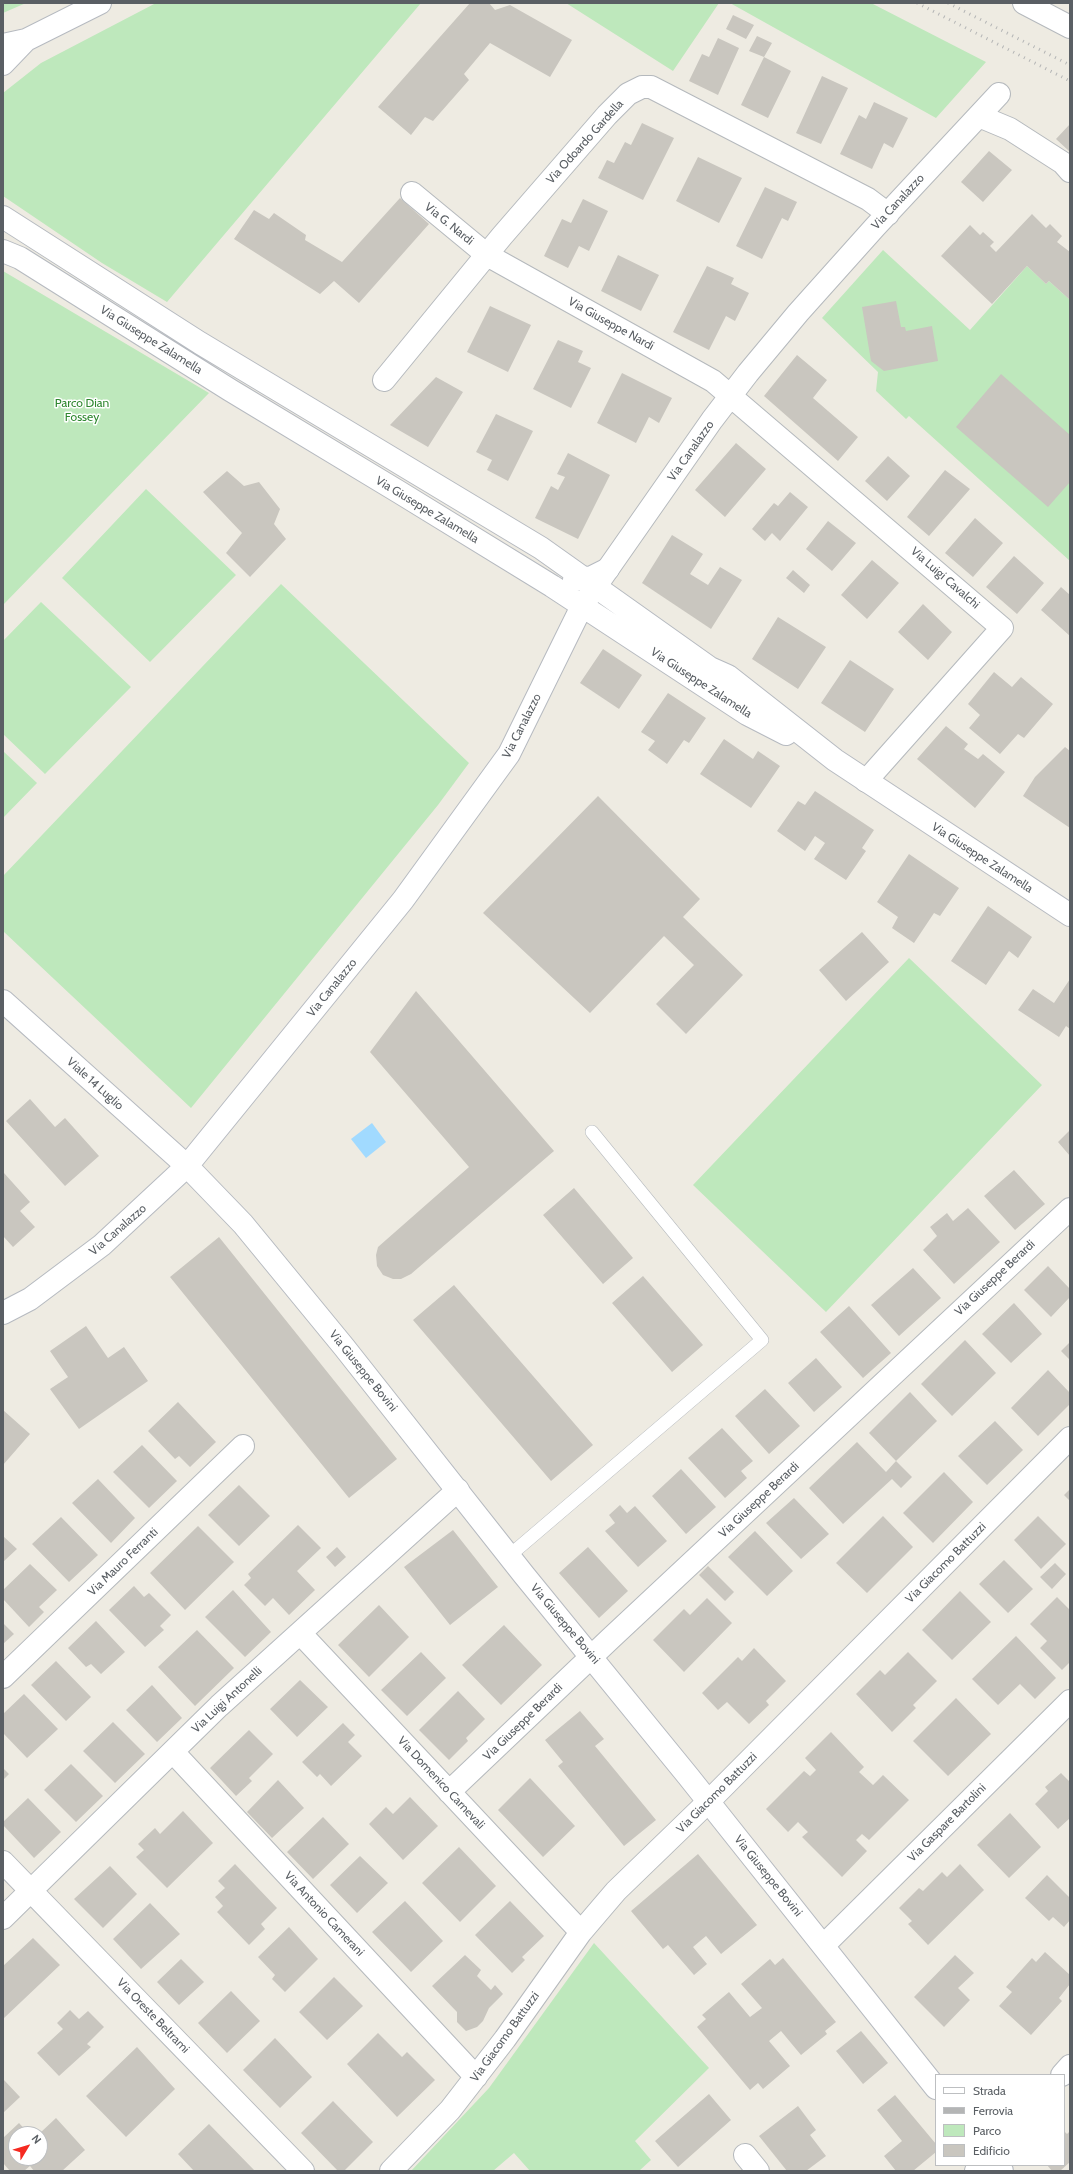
<!DOCTYPE html>
<style>
body{margin:0}
#map{position:relative;width:1073px;height:2174px;overflow:hidden;background:#eeebe2;font-family:Cabin,sans-serif}
canvas{display:block}
.frame{position:absolute;inset:0;border:4px solid #5a5f64;pointer-events:none}
.legend{position:absolute;left:935px;top:2074px;width:130px;height:92px;box-sizing:border-box;background:#fff;border:1px solid #bdbfc1;margin:0;padding:5px 7px;list-style:none;font-size:12px;color:#5a5f64}
.legend li{display:flex;align-items:center;gap:8px;height:20px}
.legend b{width:20px;border:1px solid #bdbfc1}
.north{position:absolute;left:8px;top:2126px;width:40px;height:40px;box-sizing:border-box;background:#fff;border:1px solid #bdbfc1;border-radius:50%;rotate:52deg;font-size:11px;font-weight:700;line-height:16px;text-align:center;color:#5a5f64}
.north::after{content:'';display:block;margin:auto;width:14px;height:18px;background:#f52a21;clip-path:polygon(50% 0,100% 100%,50% 72%,0 100%)}
</style>
<div id="map">
<canvas width="1073" height="2174"></canvas>
<div class="frame"></div>
<ul class="legend">
<li><b style="height:5px;background:#fff"></b>Strada</li>
<li><b style="height:5px;background:#b4b5b5"></b>Ferrovia</li>
<li><b style="height:11px;background:#bee8bc"></b>Parco</li>
<li><b style="height:11px;background:#c9c6bf"></b>Edificio</li>
</ul>
<div class="north">N</div>
</div>
<script>
const ctx = document.querySelector('canvas').getContext('2d');
ctx.lineJoin = 'round';
function paint(path, color) { ctx.fillStyle = color; ctx.fill(path, 'evenodd'); }
const shape = rows => new Path2D(rows.map(r => 'M' + r).join(''));
function stroke(path, color, width, dash) { ctx.strokeStyle = color; ctx.lineWidth = width; ctx.lineCap = dash ? 'butt' : 'round'; ctx.setLineDash(dash || []); ctx.stroke(path); }
function write(font, color, halo, rows, align = 'center') {
  ctx.font = font + ' Cabin,sans-serif'; ctx.lineWidth = 3; ctx.setLineDash([]); ctx.textBaseline = 'middle'; ctx.strokeStyle = halo; ctx.fillStyle = color; for (const [text, x, y, turn = 0] of rows) {
    ctx.save(); ctx.translate(x, y); ctx.rotate((+turn || 0) * Math.PI / 180); ctx.textAlign = isNaN(turn) ? turn : align; if (halo) ctx.strokeText(text, 0, 0); ctx.fillText(text, 0, 0); ctx.restore();
  }
}
paint(shape([
 [3,3,26,3,3,13],
 [156,3,421,3,167,302,102,263,3,196,3,93,41,63],
 [566,3,719,3,673,71],
 [730,3,871,3,986,62,936,118],
 [883,250,970,330,1027,266,1046,284,1049,281,1070,300,1070,561,909,416,906,419,876,391,878,372,822,318],
 [3,271,209,393,3,605],
 [146,489,236,575,150,662,62,578],
 [281,584,469,763,438,805,191,1108,3,931,3,876],
 [41,602,131,687,45,774,3,734,3,641],
 [3,751,37,783,3,818],
 [909,958,1042,1085,826,1312,693,1185],
 [594,1943,709,2068,635,2141,651,2160,639,2171,530,2171,514,2153,493,2171,411,2171,489,2088]
]), '#bee8bc');
paint(shape([
 [372,1123,386,1142,366,1158,351,1139]
]), '#a1daff');
paint(shape([
 [470,3,489,3,495,10,510,5,572,40,550,77,490,43,464,74,469,80,433,121,425,117,411,135,378,107],
 [733,15,754,25,746,39,726,29],
 [757,36,772,43,764,57,749,51],
 [718,38,739,48,718,95,689,81,702,54,709,57],
 [764,57,791,71,768,118,741,105],
 [822,76,848,88,821,144,796,133],
 [874,102,908,118,893,148,884,143,872,169,840,154,859,115,866,119],
 [642,123,674,138,643,200,598,178,607,160,614,163,625,142,631,145],
 [1070,124,1070,150,1069,151,1056,139],
 [989,151,1012,170,983,202,961,182],
 [698,157,742,178,719,223,676,201],
 [765,187,797,202,788,221,782,218,762,259,736,246],
 [400,198,429,224,359,303,334,281,320,294,234,239,254,210,269,219,274,213,306,235,305,240,342,262],
 [583,199,608,211,589,251,579,246,568,268,544,256,562,219,571,223],
 [1032,214,1046,228,1050,224,1062,236,1057,242,1070,252,1070,300,1049,281,1046,284,1027,266,992,304,941,256,970,225,980,235,983,232,994,242,990,246,996,252],
 [618,255,659,275,641,311,601,291],
 [707,266,734,278,731,284,749,293,735,321,726,316,709,350,673,332],
 [896,301,901,327,905,327,906,331,932,326,938,361,884,371,871,361,862,307],
 [490,306,531,325,508,372,467,352],
 [558,340,583,351,578,362,591,368,571,408,533,389],
 [797,355,827,380,813,398,858,437,838,461,764,396],
 [622,373,672,398,659,423,649,417,636,443,597,423],
 [1001,374,1070,435,1070,482,1048,507,956,427],
 [436,377,463,392,428,447,390,425],
 [496,414,533,431,508,481,487,470,492,460,476,452],
 [736,443,766,469,725,517,695,490],
 [568,453,610,475,578,539,535,518,551,486,558,490,565,477,557,474],
 [888,456,910,476,887,501,865,481],
 [945,470,970,489,929,536,907,517],
 [227,471,244,486,259,482,280,509,274,524,286,539,250,577,226,553,242,533,203,492],
 [790,492,808,507,780,541,772,533,765,541,752,529,774,503,778,506],
 [975,518,1003,543,973,577,945,553],
 [828,521,856,543,832,571,806,549],
 [672,535,703,554,690,574,708,585,720,567,742,580,711,629,642,583],
 [1014,556,1044,583,1017,614,986,587],
 [872,560,899,583,867,619,841,595],
 [793,570,810,585,804,593,786,578],
 [1061,587,1070,595,1070,636,1041,610],
 [923,604,952,632,928,660,898,632],
 [778,617,826,647,798,689,752,659],
 [603,649,642,675,619,709,580,683],
 [850,660,894,689,865,732,821,703],
 [994,672,1012,687,1021,677,1053,704,1024,738,1018,734,1000,754,969,728,980,715,968,704],
 [668,693,706,718,689,743,684,740,667,764,648,750,655,741,641,732],
 [946,726,968,744,964,749,978,759,983,754,1005,772,975,808,917,759],
 [724,739,753,759,758,751,780,766,751,808,700,774],
 [1065,747,1070,751,1070,828,1023,796,1035,777],
 [815,791,874,830,862,848,866,851,846,880,814,859,825,843,815,836,805,851,777,831,798,801,805,805],
 [598,796,700,899,683,917,743,975,686,1034,656,1004,694,965,664,936,590,1013,483,913],
 [909,854,959,888,940,916,934,913,914,943,892,928,898,917,877,902],
 [988,906,1032,937,1018,958,1009,951,986,985,951,961],
 [862,932,889,962,846,1001,819,970],
 [1070,979,1070,1029,1066,1026,1059,1037,1018,1010,1033,989,1054,1003],
 [416,991,554,1151,411,1274,401,1279,393,1279,383,1275,377,1266,376,1255,378,1247,469,1167,370,1052],
 [30,1099,55,1127,65,1118,99,1156,65,1186,6,1121],
 [1070,1130,1070,1156,1058,1142],
 [1014,1170,1045,1204,1015,1230,984,1196],
 [4,1173,30,1202,20,1211,35,1227,13,1247,3,1236],
 [574,1188,633,1258,603,1284,543,1215],
 [968,1208,1000,1242,954,1284,923,1250,937,1236,930,1227,947,1213,953,1221],
 [219,1237,397,1459,349,1498,170,1277],
 [1048,1266,1070,1289,1070,1297,1051,1317,1024,1290],
 [913,1268,941,1298,899,1336,871,1305],
 [643,1276,703,1345,672,1372,612,1303],
 [454,1285,593,1445,551,1481,413,1320],
 [1014,1303,1042,1334,1011,1363,982,1334],
 [849,1306,891,1353,863,1378,820,1332],
 [86,1326,108,1358,124,1347,148,1381,79,1429,50,1389,68,1377,50,1351],
 [965,1340,996,1373,952,1416,921,1384],
 [1070,1342,1070,1360,1061,1351],
 [816,1358,842,1387,814,1412,788,1383],
 [1048,1370,1070,1393,1070,1404,1038,1436,1011,1408],
 [765,1389,800,1426,769,1454,735,1416],
 [910,1392,937,1421,896,1461,869,1433],
 [178,1402,216,1442,190,1467,179,1456,175,1459,148,1431],
 [3,1410,30,1434,3,1465],
 [995,1421,1023,1450,987,1485,958,1456],
 [722,1428,753,1461,741,1471,747,1478,725,1498,688,1458],
 [857,1442,886,1472,896,1461,912,1477,901,1488,892,1479,843,1524,809,1488],
 [142,1445,177,1481,149,1508,113,1472],
 [681,1469,716,1507,686,1534,652,1496],
 [944,1472,973,1502,933,1543,903,1513],
 [98,1479,135,1518,111,1543,72,1503],
 [239,1485,270,1516,239,1546,208,1515],
 [1070,1489,1070,1501,1064,1495],
 [794,1498,829,1534,801,1559,766,1523],
 [620,1505,627,1513,635,1506,667,1541,638,1567,605,1531,615,1523,609,1515],
 [883,1516,913,1547,867,1593,836,1563],
 [1038,1516,1066,1544,1041,1569,1014,1540],
 [61,1517,98,1555,69,1582,32,1544],
 [298,1525,321,1548,297,1571,315,1590,289,1615,273,1598,265,1606,244,1585,251,1578,248,1574],
 [198,1526,234,1562,185,1610,150,1573],
 [453,1530,498,1587,450,1625,404,1567],
 [755,1531,793,1571,767,1596,728,1557],
 [3,1536,17,1549,3,1562],
 [337,1547,346,1557,335,1567,326,1557],
 [588,1547,628,1591,599,1618,559,1573],
 [1004,1560,1033,1589,1008,1613,979,1584],
 [1055,1563,1066,1574,1052,1589,1040,1577],
 [30,1564,57,1590,39,1607,44,1612,29,1627,3,1599,3,1590],
 [708,1566,734,1592,725,1601,699,1575],
 [134,1586,144,1597,149,1593,171,1615,160,1626,164,1630,145,1647,109,1610],
 [233,1590,271,1632,245,1657,205,1617],
 [960,1591,991,1622,952,1660,922,1630],
 [1057,1597,1070,1610,1070,1662,1062,1670,1040,1648,1047,1641,1030,1624],
 [707,1598,732,1623,684,1672,653,1640,684,1609,690,1615],
 [379,1605,409,1637,369,1677,338,1645],
 [96,1621,125,1652,101,1674,91,1664,86,1667,68,1648],
 [3,1623,14,1634,3,1644],
 [504,1625,542,1665,501,1705,462,1665],
 [197,1630,234,1668,195,1706,158,1667],
 [1016,1636,1056,1678,1035,1699,1020,1684,998,1705,972,1679],
 [754,1648,786,1681,766,1701,769,1705,749,1724,727,1702,718,1710,702,1693,738,1657,742,1661],
 [421,1652,446,1678,407,1716,381,1690],
 [908,1652,937,1681,913,1705,916,1708,892,1732,856,1694,880,1670,885,1675],
 [56,1661,91,1697,66,1721,31,1685],
 [300,1680,328,1707,297,1737,270,1709],
 [152,1685,182,1718,157,1742,126,1710],
 [458,1691,485,1719,466,1738,468,1741,449,1760,419,1730],
 [24,1694,58,1729,27,1758,3,1733,3,1714],
 [956,1698,991,1734,948,1776,913,1741],
 [580,1711,604,1739,595,1746,656,1820,624,1846,558,1766,563,1762,545,1740],
 [113,1722,145,1754,115,1783,83,1751],
 [343,1723,355,1735,348,1742,362,1756,331,1786,320,1774,317,1777,302,1762],
 [249,1730,273,1754,249,1778,252,1781,236,1796,210,1768],
 [831,1732,864,1767,859,1772,873,1785,883,1775,909,1800,869,1840,862,1834,856,1840,867,1851,842,1877,802,1837,808,1832,798,1822,788,1832,766,1809,804,1771,810,1776,816,1770,805,1758],
 [71,1764,103,1796,76,1822,44,1790],
 [3,1768,9,1774,3,1780],
 [1061,1773,1070,1782,1070,1818,1058,1829,1035,1804,1048,1791,1045,1787],
 [530,1778,575,1826,543,1857,498,1810],
 [278,1780,304,1808,272,1838,247,1812],
 [410,1797,438,1826,403,1860,369,1824,386,1807,393,1814],
 [28,1798,61,1832,34,1858,3,1825,3,1822],
 [183,1811,213,1843,167,1888,136,1857,144,1850,138,1844,155,1828,160,1834],
 [1010,1813,1041,1847,1009,1878,977,1845],
 [323,1817,349,1844,313,1879,287,1852],
 [459,1847,496,1886,460,1922,422,1883],
 [698,1854,757,1925,721,1954,706,1936,693,1947,707,1964,694,1975,668,1945,663,1949,631,1911],
 [360,1856,388,1883,357,1913,330,1885],
 [235,1864,277,1908,261,1924,265,1929,249,1945,217,1912,223,1906,215,1897,225,1888,218,1881],
 [960,1864,984,1890,928,1945,908,1924,912,1921,899,1908,919,1888,923,1891,942,1872,947,1877],
 [110,1866,137,1894,103,1928,74,1899],
 [1047,1875,1070,1898,1070,1920,1064,1927,1053,1917,1049,1921,1025,1898],
 [405,1901,443,1941,411,1972,372,1932],
 [510,1901,544,1936,522,1957,525,1960,512,1973,475,1935],
 [150,1903,180,1934,141,1969,113,1939],
 [289,1927,318,1959,285,1992,272,1979,275,1975,258,1957],
 [33,1938,60,1965,3,2019,3,1966],
 [1045,1952,1070,1975,1070,1984,1059,1998,1062,2001,1031,2035,999,2006,1012,1992,1006,1987,1032,1958,1036,1962],
 [465,1955,481,1970,477,1976,491,1990,495,1985,503,1994,489,2008,483,2021,477,2027,466,2031,457,2022,457,2012,432,1986],
 [955,1955,974,1973,958,1988,970,2000,944,2027,914,1997],
 [783,1958,836,2022,825,2031,827,2034,801,2055,781,2031,769,2041,790,2066,763,2089,758,2083,750,2090,697,2027,706,2019,702,2015,729,1992,750,2017,762,2008,741,1984,770,1959,775,1965],
 [181,1959,204,1982,179,2005,157,1982],
 [334,1977,363,2006,327,2040,299,2012],
 [231,1991,260,2021,227,2053,198,2023],
 [70,2010,79,2019,88,2011,104,2027,87,2044,91,2047,59,2076,37,2053,63,2029,57,2023],
 [861,2031,888,2063,863,2084,836,2051],
 [378,2033,402,2057,407,2052,435,2080,397,2117,347,2064],
 [275,2038,312,2077,280,2108,243,2070],
 [137,2047,175,2089,126,2137,86,2096],
 [4,2080,20,2097,3,2113,3,2082],
 [709,2094,731,2120,678,2167,655,2141],
 [895,2095,936,2144,936,2152,913,2171,896,2171,884,2156,902,2141,877,2110],
 [333,2101,373,2142,344,2171,338,2171,301,2133],
 [798,2106,816,2130,810,2135,826,2156,806,2171,787,2171,759,2136],
 [56,2118,85,2150,62,2171,34,2171,30,2166,24,2171,10,2171,3,2163,3,2138,19,2123,29,2134,16,2134,16,2158,40,2158,39,2134],
 [209,2124,255,2171,194,2171,178,2154],
 [1064,2131,1067,2134,1070,2131,1070,2162,1060,2171,1052,2171,1047,2165,1064,2165]
]), '#c9c6bf');
const lane = shape([
 [509,1556,762,1340,592,1132]
]);
const street = shape([
 [1024,3,1070,27],
 [979,116,1010,129,1063,163,1070,171],
 [412,193,487,255,713,381,1002,628,866,781],
 [384,380,502,236,607,115,628,94,642,87,651,87,868,199,888,214],
 [582,606,712,420,748,373,798,313,875,227,999,94],
 [301,1634,581,1932],
 [3,1677,243,1446],
 [173,1752,476,2077],
 [449,1792,610,1639,1070,1209],
 [3,1862,303,2171],
 [3,1918,219,1706,458,1490],
 [824,1945,1070,1701],
 [1062,2075,1070,2066],
 [745,2155,758,2171],
 [391,2171,450,2110,505,2039,581,1932,616,1891,708,1802,1070,1438],
 [976,2171,982,2165]
]);
const secondary = shape([
 [3,45,26,40,100,3],
 [3,64,26,40],
 [3,217,200,343,541,548,710,668,728,676,835,760,1070,915],
 [3,251,20,258,230,390,399,492,552,586,747,714,786,734],
 [574,580,592,577,608,569],
 [3,1001,187,1166,243,1224,344,1347,524,1575,688,1776,936,2088],
 [3,1313,30,1299,102,1245,187,1166,403,900,509,754,582,606],
 [997,2165,1002,2171]
]);
stroke(lane, '#b5b9bd', 14);
stroke(street, '#b5b9bd', 24);
stroke(secondary, '#b6bac0', 24);
stroke(lane, '#fff', 13);
stroke(street, '#fff', 22);
stroke(secondary, '#fff', 22);
stroke(shape([
 [917,3,1070,81],
 [948,3,1070,65]
]), '#b4b5b5', 3, [1, 5]);
write('12px', '#5a5f64', '#fff', [
 ["Via Odoardo Gardella",585,142,-48],
 ["Via Canalazzo",898,202,-47],
 ["Via G. Nardi",449,224,39],
 ["Via Giuseppe Nardi",611,324,29],
 ["Via Giuseppe Zalamella",151,340,32],
 ["Via Canalazzo",691,451,-55],
 ["Via Giuseppe Zalamella",427,510,31],
 ["Via Luigi Cavalchi",945,578,41],
 ["Via Giuseppe Zalamella",701,683,33],
 ["Via Canalazzo",522,726,-63],
 ["Via Giuseppe Zalamella",982,858,33],
 ["Via Canalazzo",332,988,-51],
 ["Viale 14 Luglio",95,1084,42],
 ["Via Canalazzo",118,1230,-41],
 ["Via Giuseppe Berardi",995,1278,-43],
 ["Via Giuseppe Bovini",363,1371,51],
 ["Via Giuseppe Berardi",759,1500,-43],
 ["Via Mauro Ferranti",123,1562,-44],
 ["Via Giacomo Battuzzi",946,1563,-45],
 ["Via Giuseppe Bovini",565,1624,50],
 ["Via Luigi Antonelli",227,1700,-43],
 ["Via Giuseppe Berardi",523,1722,-44],
 ["Via Domenico Carnevali",441,1783,47],
 ["Via Giacomo Battuzzi",717,1793,-45],
 ["Via Gaspare Bartolini",947,1823,-45],
 ["Via Giuseppe Bovini",768,1876,51],
 ["Via Antonio Camerani",324,1914,47],
 ["Via Oreste Beltrami",153,2016,46],
 ["Via Giacomo Battuzzi",505,2037,-54]
]);
write('12px', '#2e872f', '#fff', [
 ["Parco Dian",82,403],
 ["Fossey",82,417]
]);
</script>
